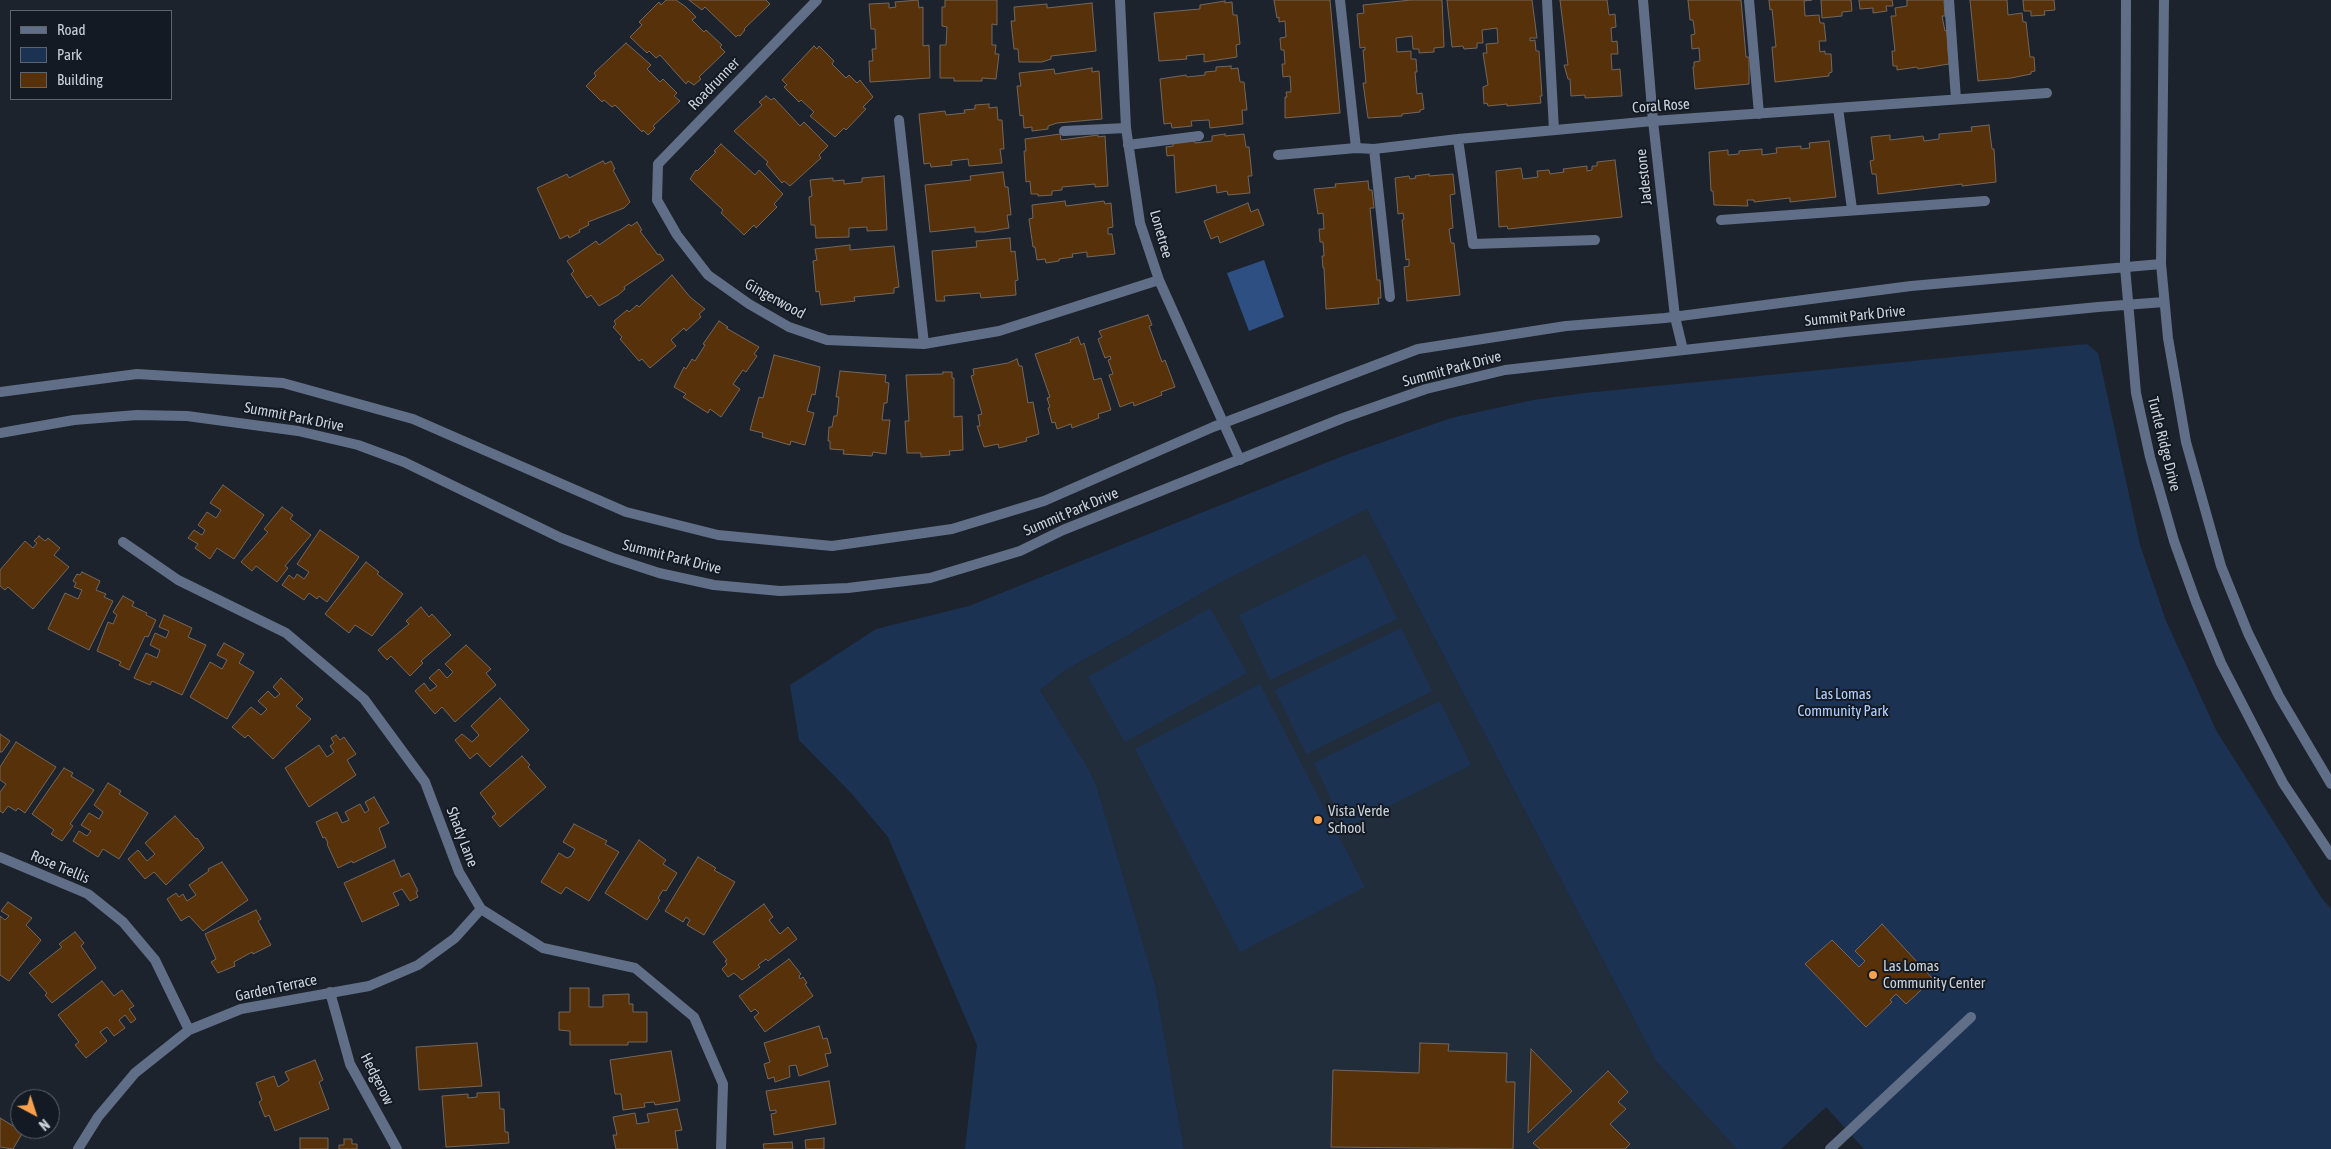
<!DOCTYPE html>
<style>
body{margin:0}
#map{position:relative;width:2331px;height:1149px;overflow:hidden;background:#1d232d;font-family:"Asap Condensed",sans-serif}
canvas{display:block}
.legend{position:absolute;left:10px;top:10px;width:162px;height:90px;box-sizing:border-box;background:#131a24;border:1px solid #5d646c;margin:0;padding:6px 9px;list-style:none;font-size:15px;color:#cdd2d9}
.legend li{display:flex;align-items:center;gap:10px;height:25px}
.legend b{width:25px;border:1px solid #5d646c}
.north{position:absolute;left:10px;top:1089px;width:50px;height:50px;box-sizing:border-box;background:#131a24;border:1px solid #5d646c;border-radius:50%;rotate:140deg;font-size:14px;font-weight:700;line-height:20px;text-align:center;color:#cdd2d9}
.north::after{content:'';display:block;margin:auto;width:18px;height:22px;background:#f8a04b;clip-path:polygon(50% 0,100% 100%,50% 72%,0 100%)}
</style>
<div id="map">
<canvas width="2331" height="1149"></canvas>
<ul class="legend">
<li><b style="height:6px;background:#606f87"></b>Road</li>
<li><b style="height:14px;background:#1c3253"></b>Park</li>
<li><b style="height:14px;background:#563109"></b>Building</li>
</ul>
<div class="north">N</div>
</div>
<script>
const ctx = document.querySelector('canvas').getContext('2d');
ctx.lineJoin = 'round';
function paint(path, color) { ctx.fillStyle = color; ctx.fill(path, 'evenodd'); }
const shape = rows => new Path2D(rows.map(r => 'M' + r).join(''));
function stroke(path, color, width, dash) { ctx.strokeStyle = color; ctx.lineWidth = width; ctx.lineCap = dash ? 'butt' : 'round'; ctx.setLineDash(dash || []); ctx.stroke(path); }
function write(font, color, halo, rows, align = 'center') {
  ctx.font = font + ' "Asap Condensed",sans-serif'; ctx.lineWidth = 4; ctx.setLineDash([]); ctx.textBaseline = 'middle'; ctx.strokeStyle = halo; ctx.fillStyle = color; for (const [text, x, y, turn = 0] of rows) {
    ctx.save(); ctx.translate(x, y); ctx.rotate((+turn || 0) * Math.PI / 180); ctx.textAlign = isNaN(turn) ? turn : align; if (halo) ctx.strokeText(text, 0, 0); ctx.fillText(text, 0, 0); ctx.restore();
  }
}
paint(shape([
 [1367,509,1656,1061,1737,1149,1184,1149,1155,984,1097,787,1088,768,1040,690,1064,671,1227,579]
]), '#222d3c');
paint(shape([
 [2087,344,2098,353,2140,545,2166,621,2216,730,2321,897,2331,909,2331,1149,1864,1149,1826,1107,1781,1149,1737,1149,1656,1061,1367,509,1227,579,1064,671,1040,690,1088,768,1097,787,1155,984,1184,1149,965,1149,977,1045,888,837,852,794,799,740,790,685,876,629,969,606,1343,456,1451,418,1533,400,1585,393],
 [1366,554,1397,619,1270,680,1239,615],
 [1210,608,1247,673,1125,742,1088,677],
 [1401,628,1432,691,1306,754,1275,690],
 [1260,684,1365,887,1240,952,1135,749],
 [1440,701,1471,765,1345,828,1314,763]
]), '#1c3253');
paint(shape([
 [1264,260,1284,317,1249,331,1227,273]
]), '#2e4f82');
const building = shape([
 [666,0,676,0,686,7,696,17,692,20,704,32,706,30,722,45,720,47,725,52,699,77,701,79,694,85,688,81,686,84,660,55,656,58,649,51,647,53,630,37,642,25,639,22,659,2,661,5,666,0],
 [689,0,766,0,770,4,744,29,745,30,740,36,738,35,736,37,705,7,702,10,689,0],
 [918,0,919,8,923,7,923,46,929,45,930,78,870,82,869,61,873,61,872,49,876,49,875,29,871,29,869,4,889,3,889,8,896,7,895,2,918,0],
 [945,0,997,0,997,25,992,24,992,45,996,45,995,54,999,54,996,79,982,78,982,81,954,81,954,78,940,78,940,45,946,45,947,27,942,26,942,7,945,7,945,0],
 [1274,0,1330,0,1340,113,1285,118,1285,97,1287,97,1286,92,1291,92,1290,76,1283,77,1282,64,1285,64,1284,50,1281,50,1280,38,1286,37,1285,21,1279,22,1279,17,1277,18,1274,0],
 [1411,0,1442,0,1444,47,1434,48,1434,52,1419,53,1419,49,1413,49,1412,36,1396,38,1397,52,1411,51,1411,59,1416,59,1417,72,1415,72,1417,94,1422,93,1424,109,1420,110,1420,112,1402,114,1402,116,1368,118,1363,83,1366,83,1363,50,1365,50,1365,47,1360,48,1357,14,1364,13,1363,5,1411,0],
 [1447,0,1532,0,1537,38,1530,38,1530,41,1535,40,1536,51,1539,51,1542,96,1540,96,1541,103,1507,106,1507,104,1488,106,1487,103,1484,104,1483,87,1488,85,1483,53,1487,53,1486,44,1498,43,1497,28,1482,30,1483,43,1477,43,1477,48,1464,49,1463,46,1452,47,1447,0],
 [1560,0,1607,0,1609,15,1615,14,1616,27,1611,28,1612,42,1617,41,1618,54,1611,54,1612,70,1620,69,1622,96,1585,98,1585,95,1571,96,1570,79,1568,79,1564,65,1568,65,1560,0],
 [1688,0,1741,0,1746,57,1749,57,1749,84,1695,89,1693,67,1694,67,1694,62,1700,61,1699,48,1692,49,1691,35,1695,34,1693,20,1690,20,1688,0],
 [1769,0,1812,0,1804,1,1805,16,1819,15,1820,23,1824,23,1826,41,1819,41,1820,52,1825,51,1825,54,1831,54,1832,72,1829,73,1829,76,1775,82,1772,47,1776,47,1772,9,1770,10,1769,0],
 [1821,0,1851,0,1852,11,1842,12,1842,16,1822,18,1821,0],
 [1859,0,1892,0,1893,6,1886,6,1887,11,1873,13,1873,8,1860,9,1859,0],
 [1907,0,1946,0,1944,1,1945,16,1942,16,1945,31,1947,30,1949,64,1918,69,1917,67,1897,70,1897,66,1893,66,1892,51,1895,51,1891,16,1896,16,1895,8,1907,6,1907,0],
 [1970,0,2007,0,2008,15,2022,13,2023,22,2026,22,2030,57,2034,57,2035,71,2031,72,2031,74,2011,78,1978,81,1970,0],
 [2023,0,2054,0,2055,10,2044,11,2045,15,2031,16,2031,11,2024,11,2023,0],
 [1225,1,1225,3,1232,2,1233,15,1237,15,1240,44,1236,45,1237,57,1204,62,1204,54,1186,56,1187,59,1159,61,1154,13,1200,9,1200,5,1225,1],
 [1092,3,1096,51,1051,56,1051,59,1042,62,1019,62,1018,49,1014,49,1011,21,1015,21,1014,7,1047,4,1047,8,1092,3],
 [626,43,651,65,647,69,660,82,663,79,677,93,674,96,680,101,653,126,655,128,648,135,643,130,642,132,615,105,612,107,604,100,602,102,586,86,596,76,594,73,626,43],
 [814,46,817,49,819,46,834,61,832,64,846,78,849,75,857,83,860,80,873,97,863,107,866,109,846,130,844,128,835,137,810,116,814,112,801,100,799,102,784,87,787,85,782,80,814,46],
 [1231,66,1231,69,1238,68,1240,82,1244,82,1247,110,1242,110,1243,124,1210,128,1209,120,1191,121,1192,126,1172,128,1171,123,1164,124,1160,79,1186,75,1187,77,1205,75,1205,72,1216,71,1216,67,1231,66],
 [1092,68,1092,72,1099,71,1102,119,1057,123,1048,126,1048,129,1032,131,1032,127,1024,128,1023,115,1020,116,1017,86,1021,86,1019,73,1054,69,1055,74,1092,68],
 [766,96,771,100,774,98,800,126,804,122,828,146,819,155,821,158,790,186,784,181,782,183,766,164,768,162,734,131,762,105,759,102,766,96],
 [989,104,989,108,997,107,998,120,1002,120,1004,149,1000,149,1002,163,969,166,968,159,951,161,952,165,931,167,930,163,924,164,919,114,945,111,946,115,965,113,964,110,975,109,975,105,989,104],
 [1989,125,1992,149,1994,149,1996,182,1962,186,1962,184,1878,194,1876,174,1872,174,1870,161,1874,160,1871,137,1890,135,1890,140,1923,136,1924,141,1939,139,1939,134,1972,131,1971,127,1989,125],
 [1060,134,1061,140,1098,135,1098,137,1105,136,1108,186,1095,187,1095,184,1062,187,1062,190,1052,191,1052,195,1038,196,1038,194,1031,194,1030,181,1026,182,1024,151,1026,151,1025,139,1060,134],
 [1225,134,1225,136,1244,134,1246,147,1249,147,1252,176,1248,176,1250,193,1228,195,1227,191,1217,193,1216,185,1176,193,1174,155,1167,156,1166,147,1173,146,1173,143,1194,140,1195,143,1212,141,1212,136,1225,134],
 [1829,141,1836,197,1790,202,1790,198,1754,202,1754,200,1747,200,1748,206,1714,205,1713,191,1711,191,1709,152,1728,150,1728,155,1739,154,1739,151,1762,149,1762,155,1777,153,1776,148,1801,146,1801,149,1810,148,1809,143,1829,141],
 [721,144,755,175,759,170,783,194,774,204,777,207,756,228,754,225,744,235,721,213,723,210,690,179,696,170,697,171,716,152,714,151,721,144],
 [1615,160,1622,217,1508,229,1507,226,1499,227,1496,171,1521,168,1523,179,1538,177,1537,171,1549,170,1550,174,1564,172,1563,169,1587,166,1587,171,1592,170,1592,166,1597,166,1597,162,1615,160],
 [603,161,605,164,611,161,615,169,613,170,630,202,624,208,588,222,589,225,579,230,580,232,569,238,568,235,560,239,537,188,567,174,569,178,603,161],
 [1003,172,1005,187,1008,187,1011,215,1007,215,1009,228,985,232,975,232,975,227,930,232,925,185,971,180,970,176,1003,172],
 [1429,174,1429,176,1453,174,1455,194,1450,195,1453,228,1449,229,1451,243,1454,243,1460,295,1407,301,1404,267,1409,266,1409,259,1406,260,1402,220,1404,219,1403,213,1398,214,1395,178,1409,176,1410,179,1416,178,1415,176,1429,174],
 [884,176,887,230,867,231,867,227,849,228,849,237,816,238,815,225,811,225,809,197,812,196,810,180,833,178,833,181,844,180,844,184,862,182,862,178,884,176],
 [1368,181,1369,190,1372,190,1374,208,1370,208,1377,280,1380,280,1381,298,1378,298,1379,304,1326,309,1324,268,1323,268,1322,256,1324,256,1323,242,1320,242,1319,229,1324,229,1323,213,1318,214,1314,189,1336,187,1335,184,1368,181],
 [1065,201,1066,206,1104,201,1105,204,1111,203,1113,227,1108,228,1108,234,1112,234,1115,254,1087,257,1087,252,1072,254,1073,257,1059,259,1059,261,1046,263,1045,259,1037,260,1035,247,1033,247,1029,219,1033,218,1032,205,1065,201],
 [1248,203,1251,212,1258,209,1264,225,1220,243,1218,236,1211,239,1204,221,1248,203],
 [637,222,642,230,640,231,658,255,660,254,664,260,624,287,625,289,618,295,599,306,591,295,587,298,571,274,574,271,567,261,596,241,599,245,629,224,631,226,637,222],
 [1010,238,1011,252,1015,251,1018,280,1015,281,1016,295,981,298,980,293,944,296,945,301,936,301,932,251,977,247,976,241,1010,238],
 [850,245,850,250,894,246,899,287,894,288,894,293,854,297,855,301,821,305,819,291,816,292,813,261,817,260,815,249,850,245],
 [672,275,690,297,705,309,699,314,701,317,686,331,684,328,671,340,676,346,650,368,642,359,639,361,620,339,622,337,613,327,616,324,614,321,627,310,629,312,637,305,639,307,672,275],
 [1148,315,1152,325,1149,326,1162,362,1165,360,1175,387,1161,392,1162,395,1134,406,1133,402,1120,407,1109,375,1113,374,1108,360,1111,359,1110,356,1105,358,1098,339,1102,337,1099,331,1148,315],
 [719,321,728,327,726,328,759,347,754,354,757,356,746,372,743,370,733,384,740,389,721,417,710,409,708,413,683,397,686,394,674,387,684,367,686,369,692,359,695,361,705,345,703,344,719,321],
 [1078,337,1081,345,1084,343,1094,380,1101,378,1111,410,1098,414,1099,418,1072,428,1071,424,1057,429,1055,422,1052,423,1048,408,1050,407,1047,398,1050,397,1035,354,1071,342,1070,340,1078,337],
 [774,355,820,367,815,395,812,394,807,411,814,413,805,445,791,441,790,445,762,437,763,433,750,430,759,397,763,398,774,355],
 [1017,359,1019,366,1022,366,1028,403,1033,402,1039,434,1026,438,1027,441,999,448,998,444,984,447,977,426,980,426,978,415,982,414,971,376,974,375,973,369,1008,363,1017,359],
 [840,371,886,375,885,382,889,383,887,403,884,403,882,420,890,420,886,454,873,452,872,456,843,454,844,450,830,449,830,441,828,441,829,427,832,427,834,416,837,416,839,397,836,397,840,371],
 [943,372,952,372,952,378,954,378,954,417,962,416,963,450,949,451,950,455,921,457,921,453,907,453,905,421,909,421,906,375,943,374,943,372],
 [223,485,264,515,234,559,217,548,210,559,195,548,198,544,188,538,194,530,202,535,205,530,198,525,207,512,216,518,221,510,210,503,223,485],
 [282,507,293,515,290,519,311,535,285,566,288,568,277,582,256,566,252,571,241,562,268,532,264,529,282,507],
 [320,530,359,557,327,602,319,596,317,599,309,593,304,600,282,585,289,575,294,579,297,574,304,579,309,572,297,564,320,530],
 [39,536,45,541,48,538,60,548,54,555,69,567,33,609,8,587,5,590,0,586,0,570,25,541,33,548,37,543,34,541,39,536],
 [366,562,379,572,377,574,403,594,372,636,355,625,349,633,325,614,366,562],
 [82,572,100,581,96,590,106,594,104,597,113,601,89,650,48,629,65,593,78,599,82,590,74,587,76,583,73,581,77,574,80,575,82,572],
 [123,596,134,602,132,606,147,613,146,615,156,620,148,637,145,636,129,670,119,665,121,662,97,651,108,622,113,624,117,615,113,612,123,596],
 [421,607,429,617,432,614,451,635,421,661,423,663,410,676,391,656,387,660,378,650,409,624,406,621,421,607],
 [164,615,192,628,188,637,206,645,182,695,152,681,150,685,134,678,146,653,157,658,160,650,150,645,155,633,166,638,169,631,159,627,164,615],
 [224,643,244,654,239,663,254,672,227,719,190,697,210,662,222,669,227,660,217,655,224,643],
 [466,645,491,669,486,673,496,685,455,722,442,707,435,714,415,691,424,683,430,691,437,686,429,678,439,669,447,678,453,672,445,664,466,645],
 [281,678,303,699,296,706,311,719,273,759,248,735,245,738,232,727,251,707,261,715,267,709,258,701,268,691,275,698,280,694,273,687,281,678],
 [500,698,529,730,490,767,477,753,470,759,455,740,462,734,472,742,479,735,471,726,500,698],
 [0,734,10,741,2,752,0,752,0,734],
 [336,735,340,740,344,737,356,754,347,760,356,775,309,807,285,768,319,745,327,757,334,752,330,746,334,743,331,738,336,735],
 [16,742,56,767,25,813,18,808,16,811,8,806,3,813,0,811,0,792,6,784,0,780,0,767,16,742],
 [522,756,530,765,528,767,546,787,500,827,492,817,496,814,480,793,522,756],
 [64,768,73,773,71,776,94,790,70,824,73,826,62,841,51,834,54,830,32,814,64,768],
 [108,783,121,791,119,794,148,813,119,859,103,849,98,857,73,841,79,831,87,836,91,831,81,825,89,813,99,819,103,812,94,805,108,783],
 [374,797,389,823,379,828,386,847,353,863,352,861,338,868,327,844,328,843,325,837,323,838,316,822,337,812,342,823,349,820,345,812,360,804,365,813,369,810,365,802,374,797],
 [175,816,196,839,197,838,204,848,166,885,154,872,145,879,128,859,138,850,147,861,155,854,145,843,175,816],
 [574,824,607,841,605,844,619,852,589,901,566,887,561,894,541,882,559,853,567,858,571,856,575,849,563,842,574,824],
 [639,840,666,860,663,864,677,873,666,891,663,890,658,898,660,900,647,920,605,893,639,840],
 [698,857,716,868,714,870,735,882,704,935,687,925,690,920,686,917,683,922,665,911,698,857],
 [394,860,401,877,409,873,418,891,416,892,418,897,410,901,402,889,393,893,399,905,362,922,344,883,394,860],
 [222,862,248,900,203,931,189,916,181,921,167,899,176,893,179,897,183,894,187,901,196,895,189,885,209,871,208,869,222,862],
 [8,902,32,918,26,925,41,940,9,981,0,975,0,916,5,920,9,916,1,911,8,902],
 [764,904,773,917,769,920,780,934,788,927,797,939,768,961,766,959,758,965,760,967,742,980,734,973,728,977,722,969,727,964,725,961,727,960,713,942,764,904],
 [256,910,261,919,258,921,271,945,253,954,252,952,234,962,235,966,218,973,211,962,216,959,205,934,256,910],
 [1882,924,1933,979,1906,1004,1896,994,1890,1000,1892,1002,1866,1027,1805,964,1832,940,1859,967,1865,961,1855,951,1882,924],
 [75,932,84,943,81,946,96,968,52,1003,45,995,47,993,29,973,62,947,59,944,75,932],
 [789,959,801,974,799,976,800,979,803,977,807,983,805,984,813,996,765,1032,754,1017,759,1013,755,1009,751,1012,739,996,789,959],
 [102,981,114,996,122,990,134,1006,129,1009,136,1019,131,1023,125,1015,119,1020,125,1028,114,1036,107,1027,100,1032,107,1041,86,1058,75,1045,79,1042,58,1015,102,981],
 [570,988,589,988,589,1007,603,1007,603,995,629,994,629,1004,633,1004,633,1012,647,1012,647,1042,628,1042,628,1045,570,1045,570,1031,559,1030,559,1012,570,1012,570,988],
 [819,1026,823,1039,827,1038,831,1053,825,1054,828,1066,799,1076,796,1065,789,1066,790,1077,775,1082,774,1077,768,1079,764,1064,770,1062,764,1043,819,1026],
 [477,1043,482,1086,419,1090,416,1047,477,1043],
 [1420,1043,1449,1044,1448,1051,1507,1053,1506,1082,1515,1082,1513,1149,1331,1147,1333,1070,1419,1073,1420,1043],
 [1531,1049,1572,1091,1528,1133,1531,1049],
 [671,1051,680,1101,655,1105,654,1102,644,1103,645,1107,623,1110,621,1094,615,1094,610,1060,671,1051],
 [315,1060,323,1080,319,1082,329,1109,275,1131,269,1115,265,1117,259,1102,262,1100,256,1083,274,1076,278,1087,289,1080,285,1072,315,1060],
 [1608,1071,1628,1092,1618,1102,1626,1109,1610,1124,1630,1144,1625,1149,1540,1149,1533,1143,1608,1071],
 [829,1081,836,1124,774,1135,771,1114,776,1113,776,1110,770,1111,766,1091,829,1081],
 [499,1092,500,1109,504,1109,505,1132,508,1132,509,1143,446,1147,442,1096,468,1094,468,1098,477,1097,477,1093,499,1092],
 [677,1109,682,1130,675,1131,678,1149,616,1149,613,1135,617,1135,613,1117,635,1113,637,1124,649,1122,647,1114,677,1109],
 [0,1118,23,1132,13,1149,0,1147,0,1118],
 [300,1138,328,1138,328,1149,300,1149,300,1138],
 [824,1138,824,1149,806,1149,805,1140,824,1138],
 [344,1139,352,1139,352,1144,357,1144,357,1149,339,1149,339,1145,344,1145,344,1139],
 [792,1142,793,1149,764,1149,763,1144,792,1142]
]);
paint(building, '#563109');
stroke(building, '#73675d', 1);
stroke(shape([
 [1064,131,1126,128],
 [1128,145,1199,136],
 [1830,1149,1971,1017]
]), '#606f87', 10);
stroke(shape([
 [817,0,658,164,657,200,677,235,708,275,749,304,789,327,827,340,924,344,999,331,1159,280],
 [1120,0,1126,128,1140,223,1159,280,1240,460],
 [1340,0,1356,148],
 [1547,0,1554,130],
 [1643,0,1653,121,1675,317,1683,350],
 [1749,0,1759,114],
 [1949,0,1956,99],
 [1838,108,1852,209],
 [899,120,924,344],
 [1458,139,1473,244,1595,240],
 [1374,149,1390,297],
 [1278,155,1356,148,1374,149,1458,139,1653,121,2047,93],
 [1721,220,1985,201],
 [123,542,178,580,286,633,364,699,425,782,459,872,481,909,543,948,635,968,694,1017,723,1084,721,1149],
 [0,857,88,894,123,922,155,960,189,1030],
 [330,992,350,1064,397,1149],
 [78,1149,98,1117,135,1073,189,1030,241,1009,369,986,418,965,455,938,481,909]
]), '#606f87', 10);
stroke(shape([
 [2126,0,2125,267,2136,393,2150,457,2174,541,2196,602,2221,663,2283,783,2331,855],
 [2164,0,2161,264,2168,338,2186,442,2221,566,2248,633,2279,696,2331,784],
 [0,392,137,374,283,383,413,419,626,512,718,535,832,546,952,529,1044,501,1213,427,1418,349,1566,326,1665,318,1911,286,2161,264],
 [0,433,74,420,137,415,187,416,298,431,358,445,404,462,561,538,613,558,659,573,714,585,780,591,848,588,930,578,1020,551,1063,530,1343,418,1426,389,1505,370,1845,332,2098,307,2164,302]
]), '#606f87', 10);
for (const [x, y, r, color] of [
 [1318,820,5,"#f8a04b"],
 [1873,975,5,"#f8a04b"]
]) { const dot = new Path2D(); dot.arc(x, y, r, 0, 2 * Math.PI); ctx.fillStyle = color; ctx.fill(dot); stroke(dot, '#131a24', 2); }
write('15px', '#cdd2d9', '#131a24', [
 ["Roadrunner",714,84,-46],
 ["Coral Rose",1661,106,-4],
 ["Jadestone",1644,177,-96],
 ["Lonetree",1161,234,74],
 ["Gingerwood",775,299,29],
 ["Summit Park Drive",1855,316,-6],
 ["Summit Park Drive",1452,369,-15],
 ["Summit Park Drive",294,417,11],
 ["Turtle Ridge Drive",2164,444,76],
 ["Summit Park Drive",1071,512,-23],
 ["Summit Park Drive",672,557,14],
 ["Shady Lane",462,837,69],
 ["Rose Trellis",60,867,23],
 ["Garden Terrace",276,988,-12],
 ["Hedgerow",377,1079,63]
]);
write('15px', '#b1cffe', '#131a24', [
 ["Las Lomas",1843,694],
 ["Community Park",1843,711]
]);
write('15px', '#cdd2d9', '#131a24', [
 ["Vista Verde",1328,811],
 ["School",1328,828],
 ["Las Lomas",1883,966],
 ["Community Center",1883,983]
], 'left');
</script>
